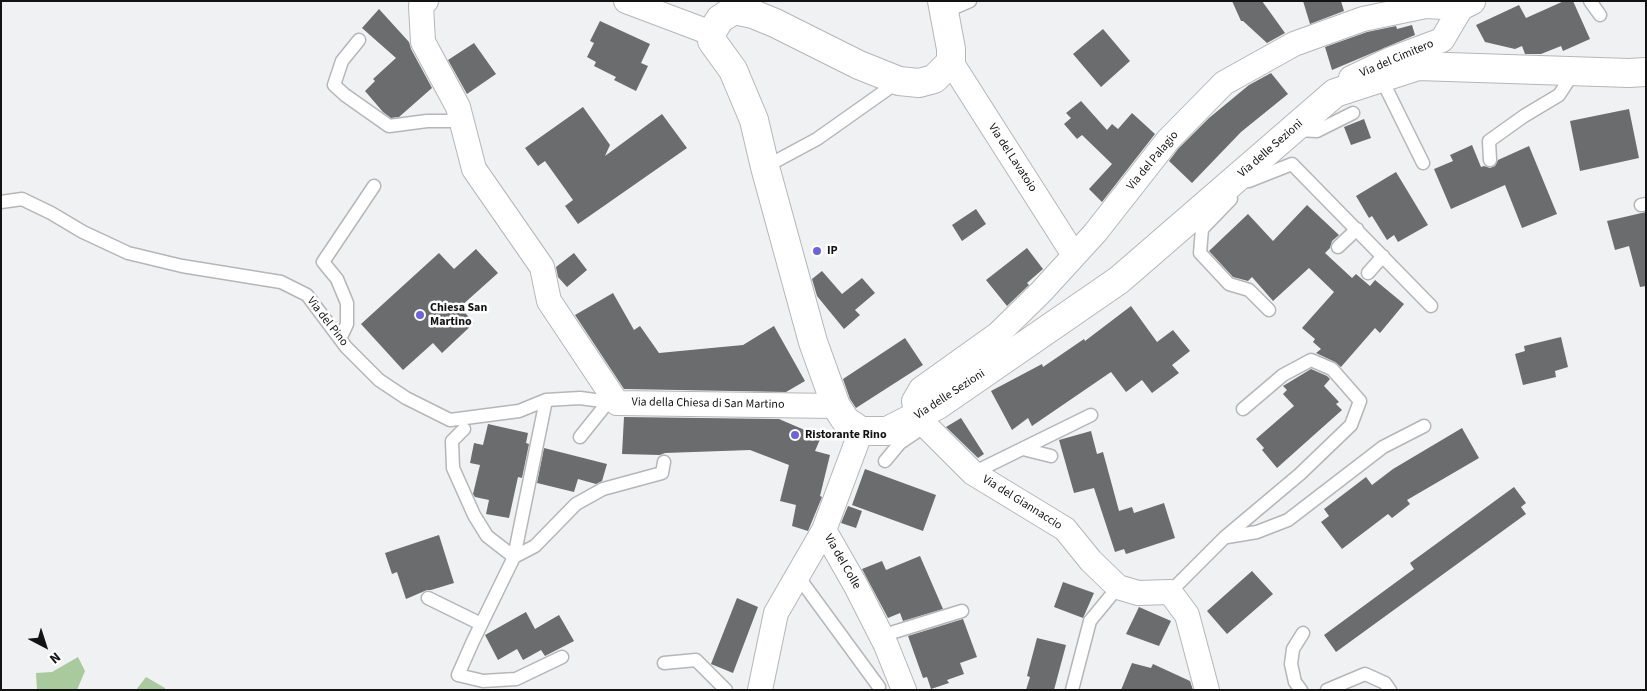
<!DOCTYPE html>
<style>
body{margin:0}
#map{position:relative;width:1647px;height:691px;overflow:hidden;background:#f0f1f3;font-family:"Source Sans 3",sans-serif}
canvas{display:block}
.frame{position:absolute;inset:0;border:2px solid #131314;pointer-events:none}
.north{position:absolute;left:20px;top:621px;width:50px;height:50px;-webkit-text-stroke:4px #fff;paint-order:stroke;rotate:140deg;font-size:14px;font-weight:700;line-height:20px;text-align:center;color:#131314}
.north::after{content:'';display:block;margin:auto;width:18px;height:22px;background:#131314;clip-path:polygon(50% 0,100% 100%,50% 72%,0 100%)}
</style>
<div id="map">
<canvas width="1647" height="691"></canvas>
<div class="frame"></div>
<div class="north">N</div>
</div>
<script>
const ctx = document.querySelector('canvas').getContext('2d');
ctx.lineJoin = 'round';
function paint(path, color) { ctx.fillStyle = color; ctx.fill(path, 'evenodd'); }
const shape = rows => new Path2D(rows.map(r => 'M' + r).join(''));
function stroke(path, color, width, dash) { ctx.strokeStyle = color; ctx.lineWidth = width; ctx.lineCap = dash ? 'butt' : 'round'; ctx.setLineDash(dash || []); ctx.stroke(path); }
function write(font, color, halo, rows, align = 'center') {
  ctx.font = font + ' "Source Sans 3",sans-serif'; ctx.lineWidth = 5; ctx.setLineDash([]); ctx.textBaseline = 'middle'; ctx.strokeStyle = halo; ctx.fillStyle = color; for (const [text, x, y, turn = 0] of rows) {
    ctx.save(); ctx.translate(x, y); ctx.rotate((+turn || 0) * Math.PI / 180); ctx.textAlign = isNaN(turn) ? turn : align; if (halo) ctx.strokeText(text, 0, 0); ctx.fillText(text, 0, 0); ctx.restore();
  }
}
paint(shape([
 [78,657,85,671,77,690,37,690,36,673,52,672],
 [146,677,165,688,165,690,136,690]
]), '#a9ca9c');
paint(shape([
 [1232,1,1262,1,1285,33,1267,43,1243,21,1241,21],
 [1303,1,1341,1,1344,11,1310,24],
 [1564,1,1573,1,1590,39,1563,51,1561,46,1541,54,1525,54,1522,46,1515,49,1485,42,1476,25,1519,5,1526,18],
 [379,9,409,42,411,49,432,88,399,117,391,118,383,112,365,91,375,81,373,79,396,58,362,28],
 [600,21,650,44,641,63,648,66,636,91,614,80,616,77,594,66,596,62,587,57,594,43,590,41],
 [1412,25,1415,35,1332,70,1325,47,1367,32,1396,26,1397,29],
 [1103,29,1130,61,1101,87,1073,54],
 [474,43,496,74,467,94,448,60],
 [1271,73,1288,94,1241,132,1192,183,1169,161,1178,149,1209,118,1249,85],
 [1081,101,1107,130,1112,124,1118,129,1132,113,1155,134,1102,202,1089,189,1112,164,1082,135,1077,139,1064,124,1071,118,1066,113],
 [583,107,610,145,605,156,662,114,687,148,578,224,565,206,573,200,545,161,538,166,525,148],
 [1629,109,1639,158,1580,171,1570,121],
 [1364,119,1371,138,1351,145,1344,127],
 [1472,145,1481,167,1484,166,1490,168,1495,166,1498,160,1529,146,1557,214,1522,228,1505,185,1451,209,1434,169,1453,161,1450,155],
 [1396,172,1428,225,1398,242,1394,235,1387,240,1372,216,1369,218,1356,196],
 [1307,205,1339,235,1332,241,1330,248,1325,253,1352,278,1356,274,1370,286,1375,280,1404,304,1380,333,1375,328,1341,367,1335,362,1316,353,1321,349,1313,342,1315,339,1302,328,1334,292,1309,268,1273,301,1252,277,1248,281,1233,277,1209,251,1248,214,1273,241],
 [976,209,986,224,962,241,952,225],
 [1646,212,1646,286,1640,287,1629,246,1615,250,1607,221],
 [1027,248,1043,269,1027,283,1029,285,1007,306,986,280],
 [476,249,498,273,460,307,474,323,442,353,433,343,403,370,361,324,439,253,454,269],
 [574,253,587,270,567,287,558,277,556,267],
 [822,271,842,294,862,278,875,293,855,310,860,315,844,329,817,296,812,279],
 [613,293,634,330,640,326,659,353,743,345,774,326,805,381,786,392,624,389,575,315],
 [1131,306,1157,342,1173,330,1190,351,1172,365,1179,373,1152,393,1142,380,1126,392,1111,372,1032,426,1028,418,1012,430,991,391,1042,364,1043,367,1084,339,1085,341],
 [1561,337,1568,367,1555,371,1556,377,1523,385,1515,354,1525,351,1524,346],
 [905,338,923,365,856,408,850,399,843,379],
 [1311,369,1327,376,1330,379,1324,386,1339,402,1336,404,1342,410,1277,468,1262,450,1264,448,1256,439,1294,406,1283,394,1287,390,1283,386],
 [624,417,779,419,821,437,815,451,830,455,820,496,822,497,808,531,792,526,796,505,780,501,789,465,750,450,665,453,660,455,622,454],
 [961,418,984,454,978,458,946,427],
 [488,424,528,433,526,443,529,444,522,478,518,477,509,518,486,514,489,500,475,497,473,494,480,465,470,463,474,443,483,445],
 [1462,428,1479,458,1407,500,1410,504,1392,518,1388,514,1342,549,1321,522,1329,516,1324,509,1366,477,1372,485,1393,469],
 [1091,431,1097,454,1103,452,1119,511,1132,507,1134,513,1164,503,1175,538,1126,554,1124,549,1115,552,1094,488,1074,493,1059,440],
 [544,448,607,464,602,481,596,484,578,479,574,492,537,483],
 [865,469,936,495,923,531,852,505],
 [1514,487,1526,503,1521,507,1526,514,1336,652,1324,635,1414,569,1410,563],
 [848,506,862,511,856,528,841,523],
 [439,535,454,583,431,590,427,590,406,599,397,572,392,574,385,553],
 [920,556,943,609,903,621,900,613,888,618,862,569,882,561,886,570],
 [1252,571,1273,594,1227,634,1207,611],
 [1063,582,1094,593,1083,618,1054,607],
 [737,598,758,607,733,673,711,664],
 [1139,607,1171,621,1159,646,1126,634],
 [526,612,535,629,559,615,574,641,545,656,541,650,523,660,517,649,498,660,485,635],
 [963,619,977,657,960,663,964,674,947,680,949,683,931,689,927,677,923,678,908,636],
 [1037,638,1066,645,1054,690,1026,690,1030,677,1027,676],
 [1132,663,1151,668,1153,664,1190,681,1193,690,1121,690]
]), '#6b6c6e');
const service = shape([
 [1590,1,1600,15],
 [945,12,970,1],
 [359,40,342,61,334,85,345,95,389,126,427,121,462,121],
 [1381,78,1423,163],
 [1295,130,1317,131,1353,113],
 [1490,160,1489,141,1524,116,1559,95,1574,72],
 [765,167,817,139,899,81],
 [1244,179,1249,181,1292,164,1431,306],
 [1231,199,1202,229,1200,253,1229,284,1249,290,1269,310],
 [1,202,22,199,51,213,83,232,128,253,182,266,281,282,307,295,346,347,379,380,406,398,450,420,519,411,546,400,580,398,617,403],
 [1641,205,1646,204],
 [1338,247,1357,229],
 [1368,273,1383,256],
 [340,339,347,324,347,303,337,279,323,262,374,186],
 [546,400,514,557,473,641,458,675,483,681,516,679,562,657],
 [464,429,452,441,453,468,474,515,487,536,514,557,535,546,576,504,603,489,662,473,664,462],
 [580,437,608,402],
 [1023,449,1051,456],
 [885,461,900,443,925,426],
 [973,473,1091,415],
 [1227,537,1257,532,1288,520,1383,447,1424,426],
 [797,575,879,687],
 [1170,592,1225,537,1300,474,1351,425,1360,401,1332,369,1311,360,1283,375,1243,409],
 [428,598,481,624],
 [881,636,962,611],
 [664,663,696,660,726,690],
 [1072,690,1090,621,1118,587],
 [1301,690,1295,682,1291,664,1293,649,1303,633],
 [1327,690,1365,674,1385,683,1390,690]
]);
const minor = shape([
 [426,1,421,6,423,42,458,107,474,169,542,267,549,301,617,403,836,406],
 [626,1,711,33],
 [951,62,1074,255],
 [1351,78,1389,60,1442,40,1461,8,1473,2],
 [861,431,824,530,856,586,886,645,904,690],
 [760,690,776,613,824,530],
 [1207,690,1187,615,1170,592,1138,593,1118,587,1091,561,1065,529,973,473,917,417,914,401,921,389,998,334,1041,292,1095,233,1168,140,1224,83,1294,44,1363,19,1426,6,1461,8]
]);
const tertiary = shape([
 [942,1,951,49,951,62,934,79,919,83,899,81,859,65,775,23,753,14,734,10,720,19,711,33,712,41,733,70,754,120,765,167,813,342,836,406,846,421,861,431,887,431,938,405,1119,280,1335,93,1418,66,1629,73,1646,72]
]);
stroke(service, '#b5b6b8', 15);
stroke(minor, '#b5b6b8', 26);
stroke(tertiary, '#b5b6b8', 30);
stroke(service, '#fff', 12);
stroke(minor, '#fff', 24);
stroke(tertiary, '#fff', 28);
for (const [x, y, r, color] of [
 [817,251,5,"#6d63dd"],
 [420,315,5,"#6d63dd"],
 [795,435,5,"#6d63dd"]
]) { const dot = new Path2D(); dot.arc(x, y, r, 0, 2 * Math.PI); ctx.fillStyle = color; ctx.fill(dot); stroke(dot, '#fff', 2); }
write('12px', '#131314', '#fff', [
 ["Via del Cimitero",1397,59,-23],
 ["Via delle Sezioni",1271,149,-41],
 ["Via del Lavatoio",1012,158,57],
 ["Via del Palagio",1153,161,-50],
 ["Via del Pino",327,322,52],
 ["Via delle Sezioni",950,395,-33],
 ["Via della Chiesa di San Martino",708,404,1],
 ["Via del Giannaccio",1022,503,32],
 ["Via del Colle",842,562,60]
]);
write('bold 12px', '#131314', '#fff', [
 ["IP",827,251],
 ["Chiesa San",430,308],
 ["Martino",430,322],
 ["Ristorante Rino",805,435]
], 'left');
</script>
